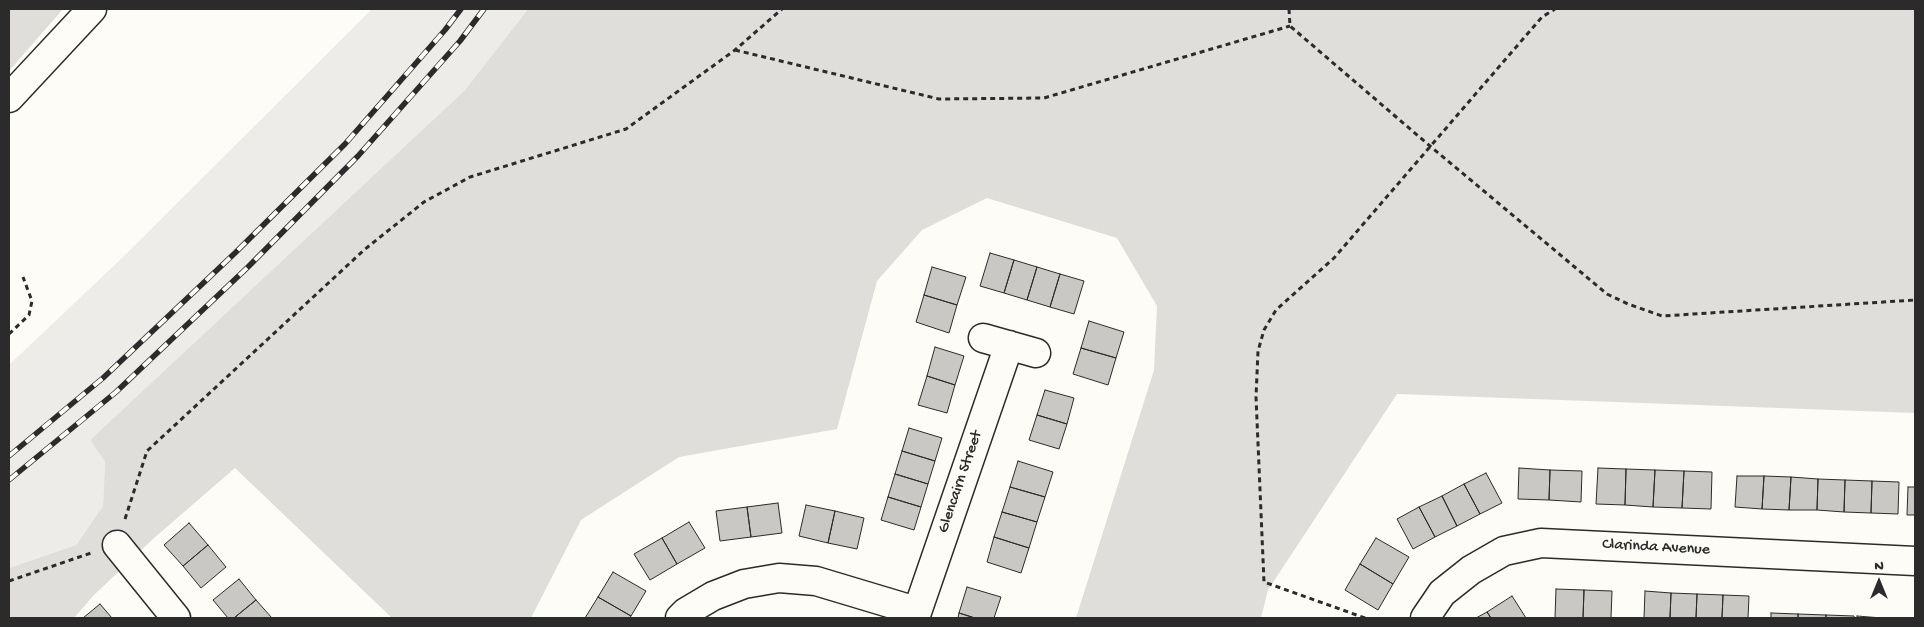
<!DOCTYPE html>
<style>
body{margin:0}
#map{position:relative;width:1924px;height:627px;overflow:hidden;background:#fdfcf7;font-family:"Gochi Hand",sans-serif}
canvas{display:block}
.frame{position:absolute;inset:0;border:10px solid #2b2b2b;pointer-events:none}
.north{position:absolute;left:1854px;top:557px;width:50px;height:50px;-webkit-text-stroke:4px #fdfcf7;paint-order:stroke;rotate:0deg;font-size:14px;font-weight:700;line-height:20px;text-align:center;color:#2b2b2b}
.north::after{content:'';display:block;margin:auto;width:18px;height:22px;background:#2b2b2b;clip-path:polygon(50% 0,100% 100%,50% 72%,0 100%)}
</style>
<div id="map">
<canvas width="1924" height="627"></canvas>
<div class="frame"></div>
<div class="north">N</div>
</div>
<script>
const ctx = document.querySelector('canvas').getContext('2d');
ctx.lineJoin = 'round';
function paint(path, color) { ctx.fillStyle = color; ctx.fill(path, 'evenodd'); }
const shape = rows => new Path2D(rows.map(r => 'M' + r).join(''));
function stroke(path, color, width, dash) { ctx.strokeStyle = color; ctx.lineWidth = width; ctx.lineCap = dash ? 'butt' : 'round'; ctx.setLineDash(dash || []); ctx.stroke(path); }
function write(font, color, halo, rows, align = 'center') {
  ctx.font = font + ' "Gochi Hand",sans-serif'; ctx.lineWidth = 4; ctx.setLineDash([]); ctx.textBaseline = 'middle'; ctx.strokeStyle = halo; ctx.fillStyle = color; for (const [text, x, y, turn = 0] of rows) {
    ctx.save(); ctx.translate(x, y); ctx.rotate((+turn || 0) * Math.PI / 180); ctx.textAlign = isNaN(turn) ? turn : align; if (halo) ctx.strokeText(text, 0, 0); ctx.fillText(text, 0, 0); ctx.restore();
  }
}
paint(shape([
 [372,9,528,9,465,90,90,440,105,462,103,506,76,545,9,568,9,365,121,259]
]), '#edece8');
paint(shape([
 [9,9,63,9,9,71],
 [528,9,1915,9,1915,413,1397,394,1268,590,1261,618,1076,618,1154,370,1157,306,1117,238,987,198,922,230,877,281,837,429,679,457,581,520,531,618,392,618,235,468,153,539,94,595,74,618,9,618,9,568,76,545,103,506,105,462,90,440,465,90]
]), '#dfdeda');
const building = shape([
 [990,253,1014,260,1004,293,980,286,990,253],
 [1014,260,1037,267,1027,300,1004,293,1014,260],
 [932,267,966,277,957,305,924,295,932,267],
 [1037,267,1060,274,1050,307,1027,300,1037,267],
 [1060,274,1084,281,1074,314,1050,307,1060,274],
 [924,295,957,305,949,333,916,322,924,295],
 [1089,321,1124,332,1116,358,1081,348,1089,321],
 [935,347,964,356,955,385,927,376,935,347],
 [1081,348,1116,358,1108,385,1073,374,1081,348],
 [927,376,955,385,947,413,918,405,927,376],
 [1045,390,1074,398,1067,424,1037,415,1045,390],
 [1037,415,1067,424,1059,449,1029,440,1037,415],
 [909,428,942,438,935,461,902,451,909,428],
 [902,451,935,461,928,484,895,474,902,451],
 [1018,461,1053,472,1045,497,1010,487,1018,461],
 [1519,468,1550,470,1549,500,1518,499,1519,468],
 [1598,468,1626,469,1625,505,1596,504,1598,468],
 [1626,469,1655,470,1653,507,1625,505,1626,469],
 [1550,470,1582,471,1581,502,1549,500,1550,470],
 [1655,470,1684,471,1682,508,1653,507,1655,470],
 [1684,471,1712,472,1711,509,1682,508,1684,471],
 [1486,473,1502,503,1480,514,1464,484,1486,473],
 [895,474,928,484,921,507,888,497,895,474],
 [1737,476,1764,476,1762,509,1735,507,1737,476],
 [1764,476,1791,477,1789,510,1762,509,1764,476],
 [1791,477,1818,479,1817,510,1789,510,1791,477],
 [1818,479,1845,480,1844,512,1817,510,1818,479],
 [1845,480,1872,481,1871,513,1844,512,1845,480],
 [1872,481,1899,482,1898,514,1871,513,1872,481],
 [1464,484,1480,514,1457,526,1442,496,1464,484],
 [1010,487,1045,497,1037,522,1002,512,1010,487],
 [1908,487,1915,487,1915,515,1907,515,1908,487],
 [1442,496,1457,526,1435,537,1419,507,1442,496],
 [888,497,921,507,914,530,881,520,888,497],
 [778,503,782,533,751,537,747,507,778,503],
 [806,505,835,511,828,543,799,536,806,505],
 [747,507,751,537,720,541,716,511,747,507],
 [1419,507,1435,537,1413,549,1397,519,1419,507],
 [835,511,864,518,857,549,828,543,835,511],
 [1002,512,1037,522,1029,548,994,537,1002,512],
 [689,522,705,548,677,564,662,538,689,522],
 [189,523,208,545,183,566,164,545,189,523],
 [994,537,1029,548,1021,573,987,562,994,537],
 [662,538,677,564,650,580,634,554,662,538],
 [1376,538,1409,557,1393,584,1360,564,1376,538],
 [208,545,226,567,201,588,183,566,208,545],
 [1360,564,1393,584,1378,610,1345,590,1360,564],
 [613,572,646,591,631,616,598,597,613,572],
 [239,579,256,600,234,618,228,618,213,600,239,579],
 [967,587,1001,597,994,618,975,618,959,613,967,587],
 [1556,589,1584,590,1583,618,1555,618,1556,589],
 [1584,590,1612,591,1611,618,1583,618,1584,590],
 [1645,591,1671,593,1670,618,1644,618,1645,591],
 [1671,593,1697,594,1696,618,1670,618,1671,593],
 [1697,594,1723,595,1722,618,1696,618,1697,594],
 [1723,595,1749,596,1748,618,1722,618,1723,595],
 [1512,596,1526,618,1491,618,1487,612,1512,596],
 [598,597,631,616,630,618,585,618,598,597],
 [256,600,272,618,234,618,256,600],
 [100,604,112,618,83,618,100,604],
 [1487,612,1491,618,1476,618,1487,612],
 [959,613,975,618,958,618,959,613],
 [1771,613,1798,614,1798,618,1771,618,1771,613],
 [1798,614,1826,615,1826,618,1798,618,1798,614],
 [1826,615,1854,616,1854,618,1826,618,1826,615],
 [1857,616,1882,618,1857,618,1857,616]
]);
paint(building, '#c9c8c4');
stroke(building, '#2b2b2b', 1);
const minor = shape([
 [9,98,92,9],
 [983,338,1036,353],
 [117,545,176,618],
 [680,618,686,612,713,596,744,584,779,578,816,581,916,611],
 [915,618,1009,345],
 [1425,618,1442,593,1471,570,1504,551,1541,543,1915,561]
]);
stroke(minor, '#2b2b2b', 31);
stroke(shape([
 [1289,9,1290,26,1430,146,1607,294,1628,304,1662,316,1915,300],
 [735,50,939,99,1044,98,1290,26],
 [9,334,29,315,32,301,23,277],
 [125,519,147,451,364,250,424,202,470,177,626,129,735,50,782,9],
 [9,581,91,553],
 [1365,618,1264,582,1256,397,1258,351,1264,330,1276,310,1334,258,1542,17,1555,9]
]), '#2b2b2b', 3, [5, 4]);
stroke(minor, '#fdfcf7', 28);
const rail = shape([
 [9,456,103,378,235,253,345,144,445,30,461,9],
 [9,480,116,392,248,267,358,156,460,41,484,9]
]);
stroke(rail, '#2b2b2b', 5.5);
stroke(rail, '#fdfcf7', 4, [11]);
write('16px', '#2b2b2b', '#fdfcf7', [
 ["Glencairn Street",961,482,-71],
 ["Clarinda Avenue",1656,548,3]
]);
</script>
